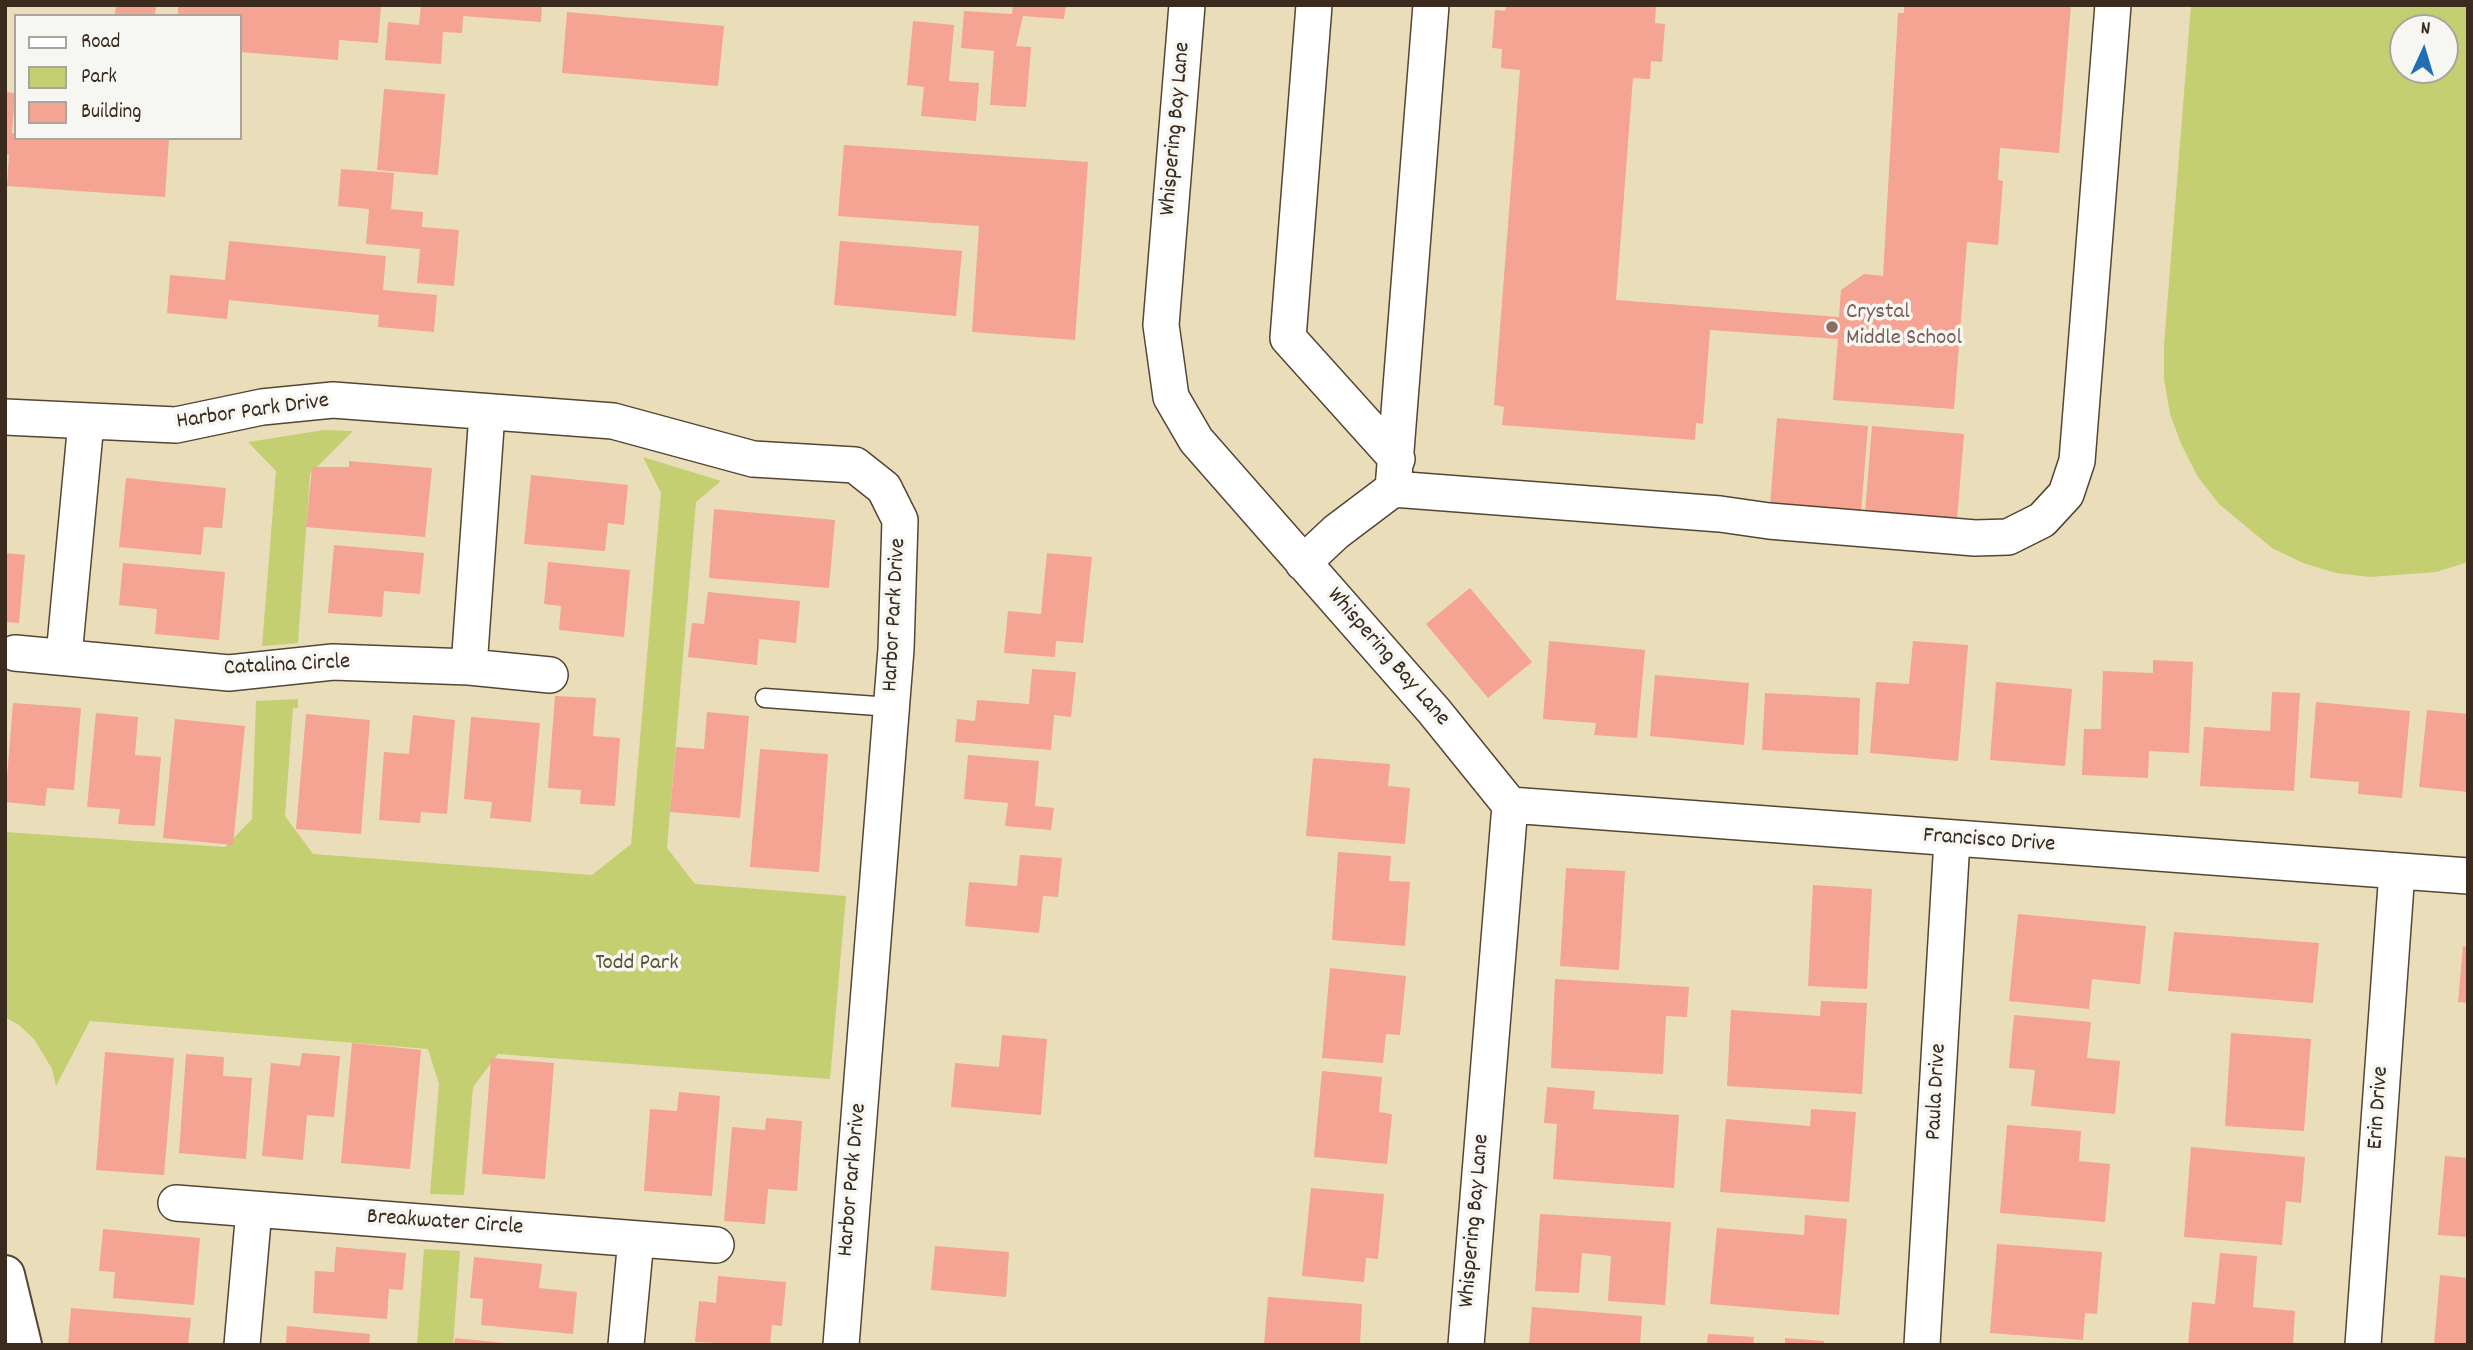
<!DOCTYPE html>
<style>
body{margin:0}
#map{position:relative;width:2473px;height:1350px;overflow:hidden;background:#eadeba;font-family:Dekko,sans-serif}
canvas{display:block}
.frame{position:absolute;inset:0;border:7px solid #3b2a1e;pointer-events:none}
.legend{position:absolute;left:14px;top:14px;width:228px;height:126px;box-sizing:border-box;background:#f6f6f2;border:2px solid #aba49d;margin:0;padding:9px 12px;list-style:none;font-size:21px;color:#3b2a1e}
.legend li{display:flex;align-items:center;gap:14px;height:35px}
.legend b{width:35px;border:2px solid #aba49d}
.north{position:absolute;left:2389px;top:14px;width:70px;height:70px;box-sizing:border-box;background:#f6f6f2;border:2px solid #aba49d;border-radius:50%;rotate:4deg;font-size:19px;font-weight:700;line-height:28px;text-align:center;color:#3b2a1e}
.north::after{content:'';display:block;margin:auto;width:24px;height:32px;background:#1f6fb2;clip-path:polygon(50% 0,100% 100%,50% 72%,0 100%)}
</style>
<div id="map">
<canvas width="2473" height="1350"></canvas>
<div class="frame"></div>
<ul class="legend">
<li><b style="height:9px;background:#fff"></b>Road</li>
<li><b style="height:19px;background:#c3cf71"></b>Park</li>
<li><b style="height:19px;background:#f5a392"></b>Building</li>
</ul>
<div class="north">N</div>
</div>
<script>
const ctx = document.querySelector('canvas').getContext('2d');
ctx.lineJoin = 'round';
function paint(path, color) { ctx.fillStyle = color; ctx.fill(path, 'evenodd'); }
const shape = rows => new Path2D(rows.map(r => 'M' + r).join(''));
function stroke(path, color, width, dash) { ctx.strokeStyle = color; ctx.lineWidth = width; ctx.lineCap = dash ? 'butt' : 'round'; ctx.setLineDash(dash || []); ctx.stroke(path); }
function write(font, color, halo, rows, align = 'center') {
  ctx.font = font + ' Dekko,sans-serif'; ctx.lineWidth = 7; ctx.setLineDash([]); ctx.textBaseline = 'middle'; ctx.strokeStyle = halo; ctx.fillStyle = color; for (const [text, x, y, turn = 0] of rows) {
    ctx.save(); ctx.translate(x, y); ctx.rotate((+turn || 0) * Math.PI / 180); ctx.textAlign = isNaN(turn) ? turn : align; if (halo) ctx.strokeText(text, 0, 0); ctx.fillText(text, 0, 0); ctx.restore();
  }
}
paint(shape([
 [2191,5,2468,5,2468,562,2436,572,2370,577,2336,573,2303,563,2272,548,2219,504,2198,477,2182,446,2170,414,2164,379,2164,345],
 [2403,28,2445,28,2445,70,2403,70],
 [324,430,353,431,310,474,298,643,262,646,276,471,248,442],
 [643,457,721,481,696,502,667,848,695,884,846,896,830,1079,498,1054,473,1087,464,1195,430,1194,439,1084,428,1049,90,1021,56,1086,52,1069,34,1039,19,1025,5,1017,5,832,225,847,252,819,256,701,298,699,298,708,293,708,285,816,313,854,592,875,631,844,661,493],
 [424,1249,460,1251,453,1345,417,1345]
]), '#c3cf71');
paint(shape([
 [116,5,156,5,155,16,115,14],
 [178,5,381,5,378,43,339,40,338,60,240,52,240,16,178,16],
 [421,5,542,5,541,22,463,16,462,33,443,32,441,64,385,60,388,22,419,25],
 [1013,5,1066,5,1064,19,1023,16,1016,46,1031,47,1026,107,990,105,994,51,961,48,964,11,1012,14],
 [1506,5,1656,5,1655,23,1665,24,1662,62,1651,61,1650,79,1633,78,1616,300,1839,317,1841,290,1864,274,1883,276,1898,13,1904,13,1904,5,2071,5,2059,153,2000,148,1998,180,2003,181,1998,245,1967,242,1954,409,1833,400,1838,339,1710,330,1703,424,1696,423,1695,440,1502,425,1504,407,1494,405,1520,70,1501,68,1502,49,1492,48,1495,10,1505,11],
 [567,12,724,26,718,86,562,73],
 [913,21,954,25,949,81,979,83,976,121,921,116,924,87,907,85],
 [384,89,445,94,438,175,377,170],
 [5,92,15,93,12,133,16,133,16,138,169,138,165,197,7,186,9,155,5,154],
 [844,145,1088,162,1075,340,972,332,979,226,838,216],
 [341,169,394,173,391,209,423,212,422,227,459,230,454,286,417,283,420,249,366,244,369,209,338,206],
 [229,241,386,256,383,290,437,295,434,332,378,327,379,315,229,300,227,319,167,313,170,275,225,280],
 [840,241,962,251,956,316,834,305],
 [1777,418,1868,426,1861,513,1770,505],
 [1872,426,1964,434,1957,520,1865,513],
 [349,461,432,468,425,537,306,527,312,467,349,467],
 [531,475,628,485,624,525,608,523,605,551,524,544],
 [126,478,226,488,222,528,204,527,201,555,119,547],
 [714,509,835,520,829,588,709,578],
 [334,545,424,553,420,594,384,591,382,617,328,613],
 [5,553,25,555,19,623,5,622],
 [1047,553,1092,557,1083,643,1056,641,1055,657,1004,653,1008,611,1041,614],
 [548,562,630,570,624,637,559,630,561,606,544,604],
 [123,563,225,572,219,640,155,634,157,609,119,605],
 [1470,588,1532,662,1488,698,1426,624],
 [708,592,800,601,796,643,759,639,757,665,688,657,692,623,704,624],
 [1549,641,1645,650,1637,738,1594,735,1596,723,1543,719],
 [1913,641,1968,645,1958,761,1870,753,1876,682,1909,684],
 [2153,660,2193,662,2189,753,2149,751,2148,778,2082,775,2084,729,2101,729,2103,671,2153,673],
 [1032,669,1076,672,1071,717,1054,715,1051,750,955,742,957,719,975,721,977,700,1029,704],
 [1655,675,1749,683,1744,745,1650,736],
 [1996,682,2072,689,2065,766,1990,760],
 [2272,692,2300,693,2294,791,2200,786,2204,727,2270,731],
 [1765,693,1860,698,1858,755,1762,750],
 [555,696,596,698,593,736,620,738,615,806,580,804,581,790,548,788],
 [2316,702,2410,711,2402,798,2358,794,2359,782,2310,778],
 [13,703,81,708,74,790,47,788,45,806,5,802],
 [2427,710,2468,714,2468,792,2419,787],
 [707,712,749,716,740,818,670,812,676,747,704,749],
 [96,713,138,717,135,755,161,757,155,826,118,824,120,809,87,807],
 [306,714,370,720,361,834,296,829],
 [413,715,455,720,447,814,421,812,420,823,379,820,384,752,409,754],
 [471,717,540,723,531,822,490,818,492,802,464,799],
 [175,719,245,726,233,845,163,838],
 [760,749,828,754,819,872,750,867],
 [968,755,1039,761,1035,806,1054,808,1051,830,1005,826,1008,803,964,799],
 [1313,758,1390,764,1388,786,1410,788,1405,844,1306,836],
 [1338,852,1391,856,1389,881,1410,882,1405,946,1332,940],
 [1020,855,1062,858,1058,897,1043,896,1039,933,965,926,969,882,1017,886],
 [1566,868,1625,871,1619,970,1560,966],
 [1813,885,1872,889,1867,989,1808,986],
 [2018,914,2146,926,2140,984,2092,979,2089,1009,2009,1001],
 [2174,932,2319,943,2313,1003,2168,991],
 [2463,946,2468,947,2468,1003,2458,1002],
 [1330,968,1406,976,1400,1035,1386,1034,1383,1063,1322,1058],
 [1555,979,1689,987,1687,1017,1666,1016,1663,1074,1551,1068],
 [1821,1001,1867,1003,1862,1094,1727,1086,1731,1010,1820,1016],
 [2014,1015,2091,1022,2087,1058,2120,1061,2115,1114,2031,1106,2035,1070,2009,1068],
 [2231,1033,2311,1039,2304,1131,2225,1126],
 [1002,1035,1047,1039,1041,1115,951,1107,955,1063,999,1067],
 [352,1043,421,1050,410,1169,341,1163],
 [105,1052,174,1058,164,1175,96,1170],
 [302,1053,340,1056,334,1117,307,1115,303,1160,262,1156,271,1063,300,1066],
 [186,1054,224,1057,223,1076,252,1078,246,1159,179,1153],
 [491,1058,554,1063,545,1179,482,1174],
 [1322,1071,1382,1077,1379,1112,1392,1114,1387,1164,1314,1157],
 [1547,1087,1595,1091,1593,1109,1679,1115,1674,1188,1553,1179,1557,1124,1544,1123],
 [679,1092,720,1096,712,1196,644,1191,650,1109,677,1111],
 [1811,1109,1856,1112,1849,1202,1720,1192,1726,1119,1810,1126],
 [766,1118,802,1121,797,1191,768,1189,765,1224,724,1221,732,1127,765,1130],
 [2007,1125,2081,1131,2079,1161,2110,1164,2105,1222,2000,1213],
 [2191,1147,2305,1157,2301,1203,2286,1201,2282,1245,2184,1237],
 [2445,1156,2468,1158,2468,1237,2438,1235],
 [1311,1188,1384,1194,1378,1259,1366,1258,1364,1282,1302,1276],
 [1540,1214,1671,1222,1665,1305,1608,1301,1611,1256,1582,1253,1579,1293,1535,1291],
 [1805,1215,1847,1219,1839,1315,1710,1304,1717,1228,1804,1235],
 [103,1229,200,1238,194,1305,113,1298,115,1272,99,1271],
 [1997,1244,2102,1252,2097,1314,2085,1313,2083,1340,1990,1333],
 [935,1246,1009,1252,1006,1297,931,1290],
 [336,1247,406,1253,403,1290,389,1289,387,1319,313,1313,315,1271,334,1272],
 [2220,1253,2257,1256,2253,1307,2295,1311,2293,1345,2188,1345,2192,1302,2215,1304],
 [474,1257,542,1264,539,1288,577,1292,573,1334,481,1325,483,1299,470,1298],
 [2440,1275,2468,1278,2468,1345,2434,1345],
 [718,1276,786,1282,782,1326,772,1325,770,1345,695,1342,699,1301,716,1303],
 [1268,1297,1362,1304,1360,1345,1264,1345],
 [1532,1307,1642,1316,1640,1345,1529,1345],
 [71,1308,191,1318,188,1345,68,1345],
 [287,1326,370,1334,369,1345,286,1345],
 [1708,1334,1754,1337,1753,1345,1707,1345],
 [455,1338,504,1343,504,1345,454,1345],
 [1785,1338,1824,1341,1824,1345,1785,1345]
]), '#f5a392');
const lane = shape([
 [765,698,891,707]
]);
const street = shape([
 [1187,5,1161,325,1171,397,1196,440,1434,711,1510,805,1466,1345],
 [1314,5,1288,338,1397,459],
 [5,417,176,425,262,407,333,400,613,421,753,459,855,465,884,488,900,520,896,649,841,1345],
 [1393,489,1720,514,1769,521,1975,538,2008,537,2042,520,2066,494,2077,461,2113,5],
 [1303,563,1336,532,1393,489,1431,5],
 [15,653,229,673,333,662,469,667,550,675],
 [64,656,86,422],
 [469,667,487,413],
 [1510,805,2468,876],
 [176,1203,716,1245],
 [242,1345,254,1210],
 [626,1345,636,1239],
 [1922,1345,1952,840],
 [2363,1345,2397,871]
]);
const secondary = shape([
 [5,1275,22,1345]
]);
stroke(lane, '#554535', 21);
stroke(street, '#554535', 38);
stroke(secondary, '#554535', 42);
stroke(lane, '#fff', 18);
stroke(street, '#fff', 35);
stroke(secondary, '#fff', 38);
for (const [x, y, r, color] of [
 [1832,327,7,"#8d6e63"]
]) { const dot = new Path2D(); dot.arc(x, y, r, 0, 2 * Math.PI); ctx.fillStyle = color; ctx.fill(dot); stroke(dot, '#f6f6f2', 2.5); }
write('23px', '#3b2a1e', '#f6f6f2', [
 ["Whispering Bay Lane",1177,129,-85],
 ["Harbor Park Drive",253,413,-8],
 ["Harbor Park Drive",896,615,-87],
 ["Whispering Bay Lane",1387,658,49],
 ["Catalina Circle",287,667,-3],
 ["Francisco Drive",1989,842,4],
 ["Paula Drive",1938,1092,-87],
 ["Erin Drive",2380,1108,-86],
 ["Harbor Park Drive",854,1180,-85],
 ["Whispering Bay Lane",1476,1221,-85],
 ["Breakwater Circle",445,1224,4]
]);
write('23px', '#785e54', '#f6f6f2', [
 ["Crystal",1846,314],
 ["Middle School",1846,340]
], 'left');
write('23px', '#5d5333', '#f6f6f2', [
 ["Todd Park",637,965]
]);
</script>
